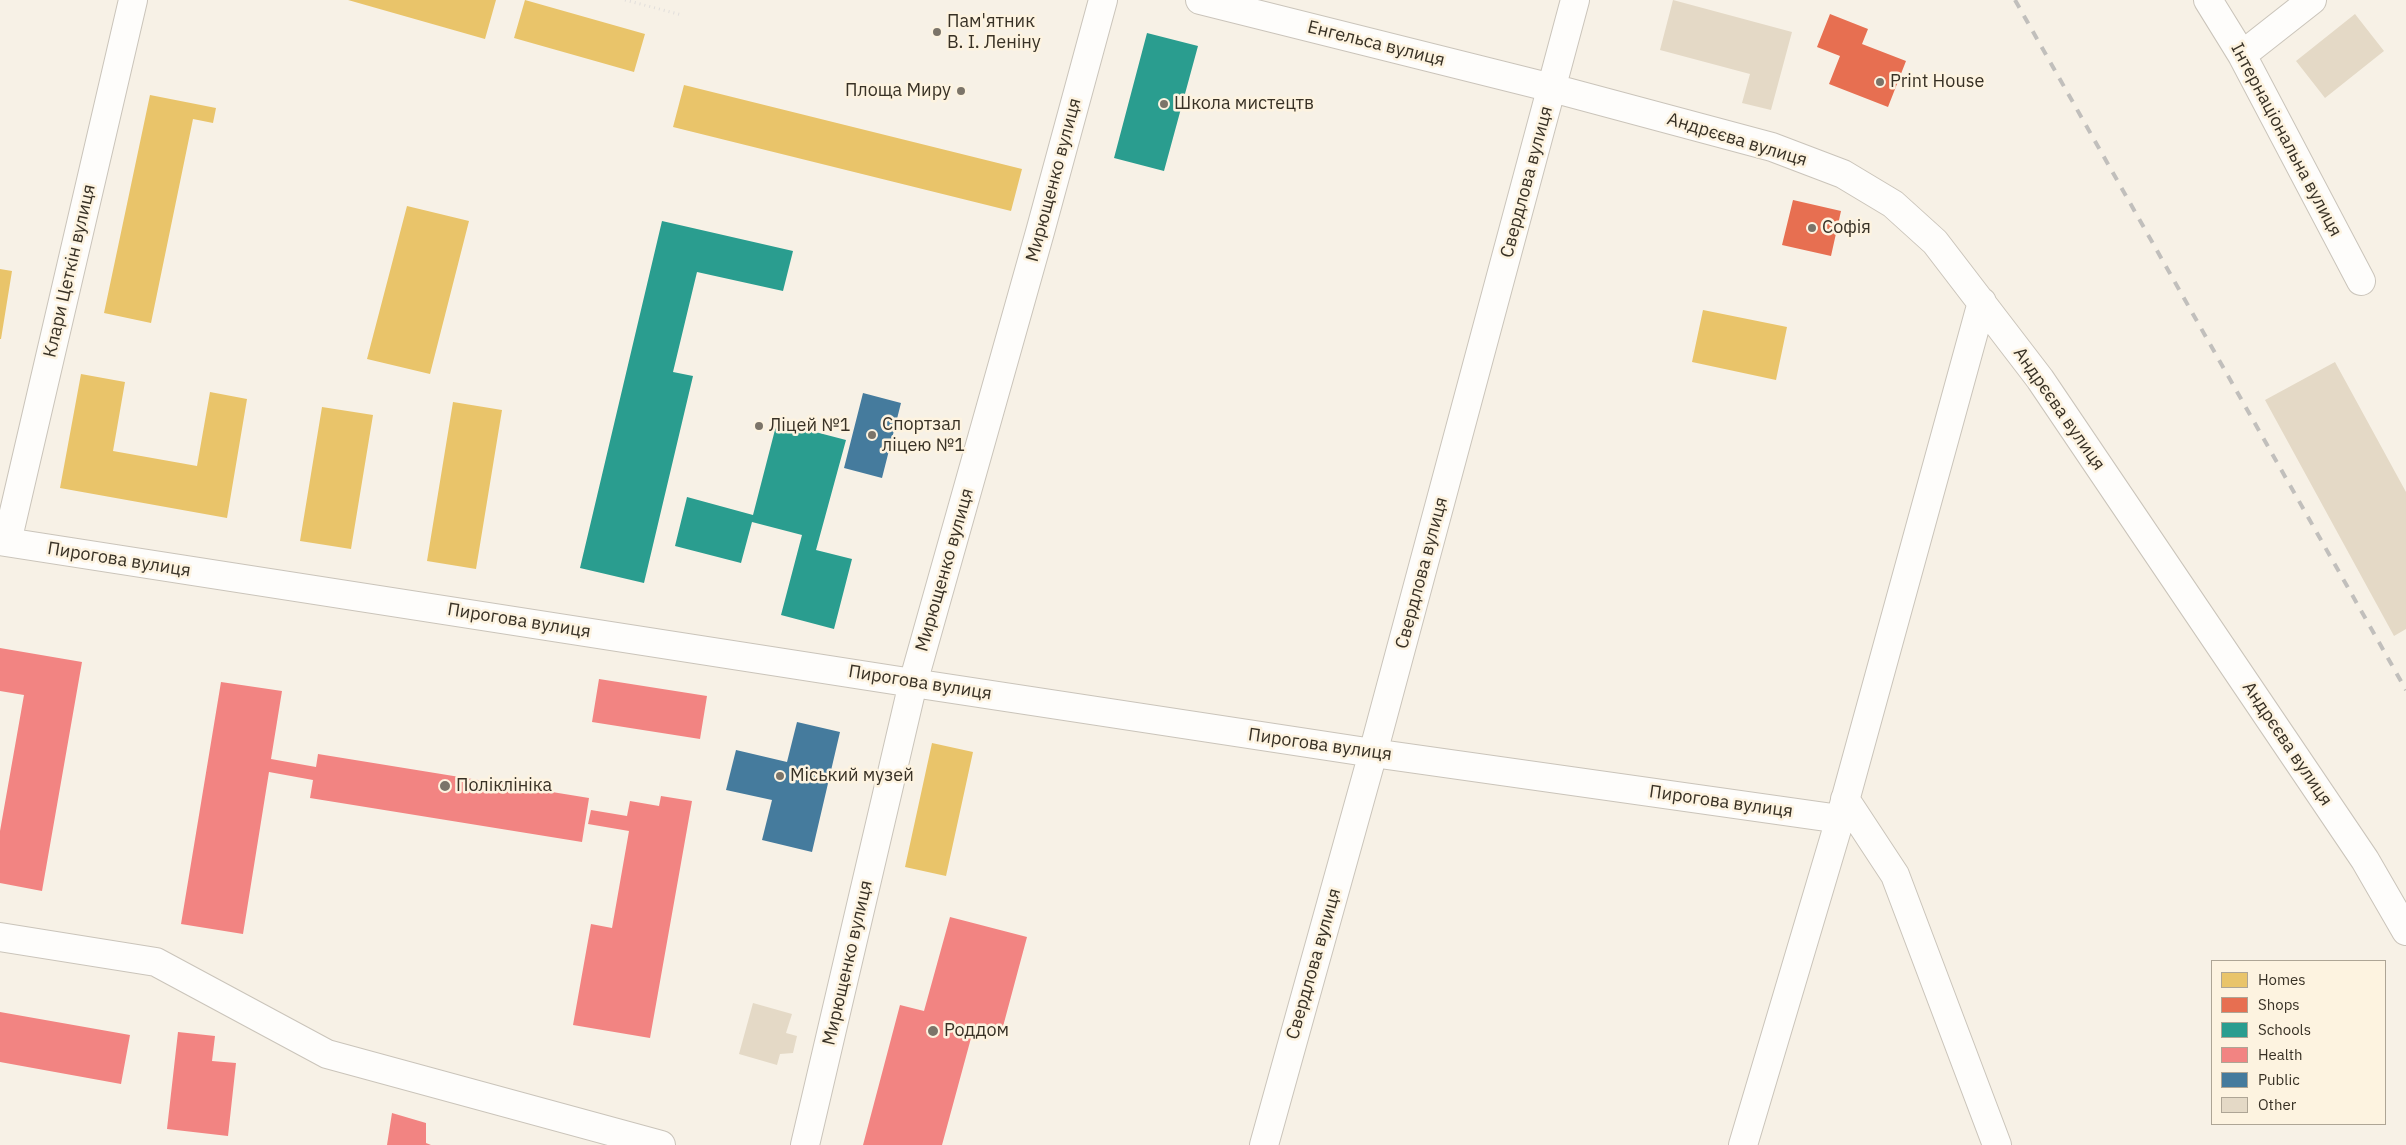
<!DOCTYPE html>
<meta charset="utf-8">
<style>
body{margin:0}
#map{position:relative;width:2406px;height:1145px;overflow:hidden;background:#f7f1e6;font-family:"IBM Plex Sans",sans-serif}
canvas{display:block}
.legend{position:absolute;left:2211px;top:960px;width:175px;height:165px;box-sizing:border-box;background:#fdf3e0;border:1px solid #aea595;margin:0;padding:6px 9px;list-style:none;font-size:15px;color:#383125}
.legend li{display:flex;align-items:center;gap:10px;height:25px}
.legend b{width:25px;border:1px solid #aea595}
</style>
<div id="map">
<canvas width="2406" height="1145"></canvas>
<ul class="legend">
<li><b style="height:14px;background:#e9c46a"></b>Homes</li>
<li><b style="height:14px;background:#e76f51"></b>Shops</li>
<li><b style="height:14px;background:#2a9d8f"></b>Schools</li>
<li><b style="height:14px;background:#f28482"></b>Health</li>
<li><b style="height:14px;background:#457b9d"></b>Public</li>
<li><b style="height:14px;background:#e4d9c6"></b>Other</li>
</ul>
</div>
<script>
const ctx = document.querySelector('canvas').getContext('2d');
ctx.lineJoin = 'round';
function paint(path, color) { ctx.fillStyle = color; ctx.fill(path, 'evenodd'); }
const shape = rows => new Path2D(rows.map(r => 'M' + r).join(''));
function stroke(path, color, width, dash) { ctx.strokeStyle = color; ctx.lineWidth = width; ctx.lineCap = dash ? 'butt' : 'round'; ctx.setLineDash(dash || []); ctx.stroke(path); }
function write(font, color, halo, rows, align = 'center') {
  ctx.font = font + ' "IBM Plex Sans",sans-serif'; ctx.lineWidth = 5; ctx.setLineDash([]); ctx.textBaseline = 'middle'; ctx.strokeStyle = halo; ctx.fillStyle = color; for (const [text, x, y, turn = 0] of rows) {
    ctx.save(); ctx.translate(x, y); ctx.rotate((+turn || 0) * Math.PI / 180); ctx.textAlign = isNaN(turn) ? turn : align; if (halo) ctx.strokeText(text, 0, 0); ctx.fillText(text, 0, 0); ctx.restore();
  }
}
paint(shape([
 [348,0,496,0,485,39],
 [525,0,645,34,634,72,514,38],
 [684,85,1022,169,1011,211,673,127],
 [150,95,216,108,213,123,193,119,151,323,104,313],
 [407,206,469,221,430,374,367,359],
 [0,269,12,271,1,339,0,339],
 [1703,310,1787,327,1776,380,1692,362],
 [81,374,125,382,113,451,197,466,210,392,247,399,227,518,60,488],
 [453,402,502,410,476,569,427,561],
 [322,407,373,415,351,549,300,541],
 [932,743,973,752,946,876,905,867]
]), '#e9c46a');
paint(shape([
 [1830,14,1868,29,1862,44,1906,61,1888,107,1829,84,1840,56,1817,47],
 [1793,200,1841,211,1831,256,1782,245]
]), '#e76f51');
paint(shape([
 [1147,33,1198,46,1164,171,1114,158],
 [662,221,793,251,783,291,697,272,673,372,693,376,644,583,580,568],
 [777,422,846,440,816,550,852,559,834,629,781,615,802,535,752,522,741,563,675,546,687,497,753,515]
]), '#2a9d8f');
paint(shape([
 [0,648,82,662,42,891,0,883,0,831,24,695,0,691],
 [599,679,707,696,700,739,592,722],
 [221,682,282,691,271,759,316,767,318,754,589,798,582,842,310,798,313,780,269,772,243,934,181,924],
 [661,796,692,801,650,1038,573,1025,591,924,612,928,629,831,588,824,591,810,627,816,630,801,659,806],
 [950,917,1027,937,1001,1034,974,1027,942,1145,863,1145,900,1005,924,1011],
 [0,1012,130,1035,121,1084,0,1062],
 [178,1032,215,1036,212,1061,236,1063,228,1136,167,1129],
 [392,1113,426,1123,426,1143,431,1145,387,1145]
]), '#f28482');
paint(shape([
 [863,393,901,403,882,478,844,468],
 [797,722,840,732,812,852,762,840,772,800,726,790,736,750,787,762]
]), '#457b9d');
paint(shape([
 [1673,0,1792,32,1771,110,1742,103,1750,74,1660,50],
 [2355,14,2384,51,2325,98,2296,61],
 [2335,362,2406,492,2406,629,2394,636,2265,400],
 [753,1003,792,1014,786,1033,797,1036,793,1053,780,1054,777,1065,739,1054]
]), '#e4d9c6');
const minor = shape([
 [1200,0,1552,88,1772,147,1843,174,1893,204,1935,242,2040,379,2365,860,2406,931],
 [2208,0,2242,55,2361,281],
 [2242,55,2312,0],
 [0,541,913,683,1373,753,1840,819],
 [7,542,133,0],
 [1845,799,1895,875,1997,1145],
 [0,937,156,962,327,1054,661,1145],
 [805,1145,913,683,1040,232,1103,0],
 [1264,1145,1373,753,1575,0],
 [1743,1145,1840,819,1982,302]
]);
stroke(minor, '#cac4ba', 30);
stroke(shape([
 [625,0,682,15]
]), '#e2dfdc', 3, [1, 4]);
stroke(minor, '#fefdfb', 28);
stroke(shape([
 [2015,0,2406,690]
]), '#c1bfbc', 4, [9, 9]);
for (const [x, y, r, color] of [
 [937,32,5,"#7b7469"],
 [1880,82,5,"#7b7469"],
 [961,91,5,"#7b7469"],
 [1164,104,5,"#7b7469"],
 [1812,228,5,"#7b7469"],
 [759,426,5,"#7b7469"],
 [872,435,5,"#7b7469"],
 [780,776,5,"#7b7469"],
 [445,786,6,"#7b7469"],
 [933,1031,6,"#7b7469"]
]) { const dot = new Path2D(); dot.arc(x, y, r, 0, 2 * Math.PI); ctx.fillStyle = color; ctx.fill(dot); stroke(dot, '#fdf3e0', 2); }
write('18px', '#383125', '#fdf3e0', [
 ["Пам'ятник",947,22],
 ["В. І. Леніну",947,43],
 ["Print House",1890,82],
 ["Площа Миру",951,91,"right"],
 ["Школа мистецтв",1174,104],
 ["Софія",1822,228],
 ["Спортзал",882,425],
 ["ліцею №1",882,446],
 ["Ліцей №1",769,426],
 ["Міський музей",790,776],
 ["Поліклініка",456,786],
 ["Роддом",944,1031]
], 'left');
write('18px', '#383125', '#fdf3e0', [
 ["Енгельса вулиця",1376,44,14],
 ["Андрєєва вулиця",1737,140,17],
 ["Інтернаціональна вулиця",2286,140,62],
 ["Мирющенко вулиця",1054,180,-75],
 ["Свердлова вулиця",1527,182,-75],
 ["Клари Цеткін вулиця",70,271,-77],
 ["Андрєєва вулиця",2059,409,55],
 ["Пирогова вулиця",119,560,9],
 ["Мирющенко вулиця",945,570,-74],
 ["Свердлова вулиця",1422,573,-75],
 ["Пирогова вулиця",519,621,9],
 ["Пирогова вулиця",920,683,9],
 ["Андрєєва вулиця",2287,744,56],
 ["Пирогова вулиця",1320,745,8],
 ["Пирогова вулиця",1721,802,8],
 ["Мирющенко вулиця",848,963,-77],
 ["Свердлова вулиця",1314,964,-74]
]);
</script>
